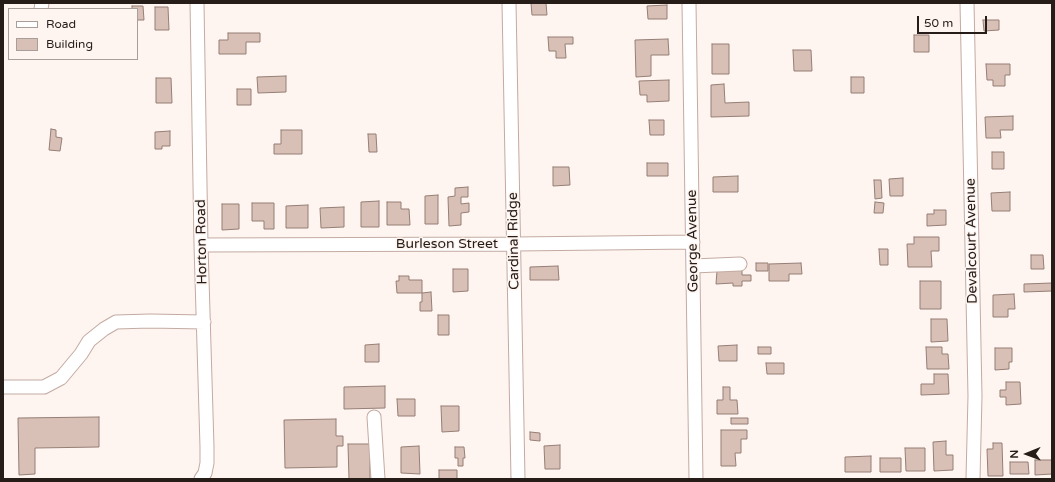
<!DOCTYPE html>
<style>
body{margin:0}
#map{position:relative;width:1055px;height:482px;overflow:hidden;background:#fef4f0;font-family:"Varela Round",sans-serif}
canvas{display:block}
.frame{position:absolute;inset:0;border:4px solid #261d19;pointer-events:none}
.legend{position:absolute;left:8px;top:8px;width:130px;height:52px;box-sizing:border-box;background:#fef4f0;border:1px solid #a89e9a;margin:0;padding:5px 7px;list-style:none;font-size:12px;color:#261d19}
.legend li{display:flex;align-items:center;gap:8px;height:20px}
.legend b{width:20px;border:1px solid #a89e9a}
.north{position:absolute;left:1007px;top:434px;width:40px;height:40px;-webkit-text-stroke:3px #fef4f0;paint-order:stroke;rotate:269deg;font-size:11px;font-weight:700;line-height:16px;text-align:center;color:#261d19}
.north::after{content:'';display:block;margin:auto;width:14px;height:18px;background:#261d19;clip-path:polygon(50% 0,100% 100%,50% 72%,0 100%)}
.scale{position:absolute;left:917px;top:16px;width:70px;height:18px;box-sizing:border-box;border:2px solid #261d19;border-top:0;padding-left:5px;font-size:12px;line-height:14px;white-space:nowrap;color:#261d19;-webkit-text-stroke:3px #fef4f0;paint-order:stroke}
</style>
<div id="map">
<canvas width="1055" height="482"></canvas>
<div class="frame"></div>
<ul class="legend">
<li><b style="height:5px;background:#fff"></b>Road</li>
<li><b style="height:11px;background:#d8c0b6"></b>Building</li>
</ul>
<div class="north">N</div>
<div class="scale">50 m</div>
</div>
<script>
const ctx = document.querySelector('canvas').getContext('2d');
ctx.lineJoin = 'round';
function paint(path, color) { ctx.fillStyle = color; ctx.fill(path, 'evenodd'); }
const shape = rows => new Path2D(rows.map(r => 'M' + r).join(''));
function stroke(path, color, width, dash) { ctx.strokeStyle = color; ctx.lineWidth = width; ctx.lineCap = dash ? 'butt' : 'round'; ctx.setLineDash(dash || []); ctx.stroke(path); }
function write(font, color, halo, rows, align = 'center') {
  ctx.font = font + ' "Varela Round",sans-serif'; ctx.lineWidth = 3; ctx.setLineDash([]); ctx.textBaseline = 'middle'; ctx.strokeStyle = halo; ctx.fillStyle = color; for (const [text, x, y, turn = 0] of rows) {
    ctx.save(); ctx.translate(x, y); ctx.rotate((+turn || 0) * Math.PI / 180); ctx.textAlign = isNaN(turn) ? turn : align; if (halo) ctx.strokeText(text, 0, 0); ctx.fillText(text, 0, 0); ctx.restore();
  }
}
const building = shape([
 [531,3,546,3,547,15,532,15,531,3],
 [667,5,667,19,648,19,647,6,667,5],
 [132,6,143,6,144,20,137,20,137,9,132,9,132,6],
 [155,7,168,7,169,30,155,30,155,7],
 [983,20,999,20,999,30,984,31,983,20],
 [228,33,260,33,260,42,246,42,246,54,219,54,219,40,228,40,228,33],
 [914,35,929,35,929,52,914,52,914,35],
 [548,37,573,37,573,44,565,44,566,58,556,58,556,51,549,51,548,37],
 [668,39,669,55,651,55,651,76,636,77,635,40,668,39],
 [712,44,729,44,729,74,712,74,712,44],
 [793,50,811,50,812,71,794,71,793,50],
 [986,64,1010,64,1010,75,1005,75,1005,86,993,86,993,80,987,80,986,64],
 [286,76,286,92,258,93,257,77,286,76],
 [851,77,864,77,864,93,851,93,851,77],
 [156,78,171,78,172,103,156,103,156,78],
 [669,80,669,101,647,102,647,95,640,95,639,81,669,80],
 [724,84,725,103,749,102,749,116,711,117,711,85,724,84],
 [237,89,251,89,251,105,237,105,237,89],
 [1013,116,1013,130,1000,130,1001,138,986,138,985,117,1013,116],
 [649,120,664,120,664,135,650,135,649,120],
 [51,129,56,130,56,137,62,138,60,151,49,150,51,129],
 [281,130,302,130,302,154,274,154,274,144,281,144,281,130],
 [170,131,170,146,162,146,162,149,155,149,155,132,170,131],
 [368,134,376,134,377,152,369,152,368,134],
 [992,152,1004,152,1004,169,992,169,992,152],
 [647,163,668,163,668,176,647,176,647,163],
 [553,167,569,167,570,185,553,186,553,167],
 [738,176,738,192,713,192,713,177,738,176],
 [903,178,903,196,890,196,889,179,903,178],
 [874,180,881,180,882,198,875,199,874,180],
 [468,187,468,197,461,197,461,204,469,203,469,212,461,213,461,225,449,226,448,197,455,196,455,188,468,187],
 [1010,192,1010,211,992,211,991,193,1010,192],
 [438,195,438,224,425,224,425,196,438,195],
 [379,201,379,227,361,227,361,202,379,201],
 [387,202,401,202,401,209,409,209,410,225,387,225,387,202],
 [875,202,884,203,883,213,874,213,875,202],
 [252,203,274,203,274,229,264,229,264,221,252,221,252,203],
 [222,204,239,204,239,229,222,230,222,204],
 [308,205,308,228,286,228,286,206,308,205],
 [344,207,344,227,321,228,320,208,344,207],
 [934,210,946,210,946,225,927,226,927,214,934,214,934,210],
 [914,237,939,237,939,251,931,251,932,267,908,267,907,244,914,244,914,237],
 [879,249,888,249,888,265,880,265,879,249],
 [1031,255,1043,255,1044,269,1031,269,1031,255],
 [756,263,768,263,768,271,756,271,756,263],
 [801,263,802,274,789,274,789,281,769,281,769,264,801,263],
 [558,266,559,280,530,280,530,267,558,266],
 [453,269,468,269,468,291,453,292,453,269],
 [742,269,742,275,751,275,751,281,742,281,742,286,733,286,733,283,716,284,717,271,742,269],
 [399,276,409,276,409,280,422,280,422,293,397,293,396,281,399,281,399,276],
 [920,281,941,281,941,309,920,309,920,281],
 [1052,283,1052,291,1024,292,1024,284,1052,283],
 [431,292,432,311,420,311,420,302,422,302,422,293,431,292],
 [1014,294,1015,309,1008,309,1008,317,993,317,993,295,1014,294],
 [438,315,449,315,449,335,438,335,438,315],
 [931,319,947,319,948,341,931,342,931,319],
 [379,344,379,362,365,362,365,345,379,344],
 [737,345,737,361,719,361,718,346,737,345],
 [758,347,771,347,771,354,758,354,758,347],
 [926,347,942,347,942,354,948,354,949,369,927,369,926,347],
 [995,348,1012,348,1012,362,1009,362,1009,369,995,370,995,348],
 [766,363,784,363,784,374,767,374,766,363],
 [934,374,948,374,949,394,921,395,921,384,934,384,934,374],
 [1006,382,1020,382,1021,404,1006,405,1006,397,1000,397,1000,390,1006,390,1006,382],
 [385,386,385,408,344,409,344,387,385,386],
 [723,387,730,387,730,400,737,400,738,414,717,414,717,400,723,400,723,387],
 [397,399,415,399,415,416,398,416,397,399],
 [441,406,459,406,459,431,442,432,441,406],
 [99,417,99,447,35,448,35,474,19,475,18,418,99,417],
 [731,418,748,418,748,424,731,424,731,418],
 [336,419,336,436,343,436,343,446,337,446,337,467,285,468,284,420,336,419],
 [721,430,747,430,747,439,741,439,741,453,735,453,736,466,721,466,721,430],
 [530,432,540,433,540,441,530,440,530,432],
 [946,441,946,455,953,455,953,470,934,471,933,442,946,441],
 [993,443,1002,443,1003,476,988,476,987,449,993,449,993,443],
 [348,444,370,444,370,479,349,479,348,444],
 [560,445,560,469,545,469,544,446,560,445],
 [419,446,420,474,401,473,401,447,419,446],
 [455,447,464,447,465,458,463,458,463,466,458,466,458,458,455,458,455,447],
 [905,448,925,448,925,471,906,471,905,448],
 [871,456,871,472,845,472,845,457,871,456],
 [880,458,901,458,901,472,880,472,880,458],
 [1035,460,1052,460,1052,474,1035,475,1035,460],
 [1010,462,1028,462,1029,474,1010,474,1010,462],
 [439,470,457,470,457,479,439,479,439,470]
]);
paint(building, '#d8c0b6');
stroke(building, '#957e75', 1);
const minor = shape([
 [197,3,201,245,207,447,207,463,205,473,201,479],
 [509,3,518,479],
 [689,3,696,479],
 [967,3,970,147,975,396,973,479],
 [41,9,42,3],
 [201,245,514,244,693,242],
 [693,266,740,264],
 [3,387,44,387,61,378,81,354,89,341,104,329,116,322,150,321,204,322],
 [374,417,378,479]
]);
stroke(minor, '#c3aba2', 15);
stroke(minor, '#fff', 13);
write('14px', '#261d19', '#fef4f0', [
 ["Cardinal Ridge",514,241,-91],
 ["George Avenue",693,241,-91],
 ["Devalcourt Avenue",972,241,-91],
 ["Horton Road",202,242,-91],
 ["Burleson Street",447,244]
]);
</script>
